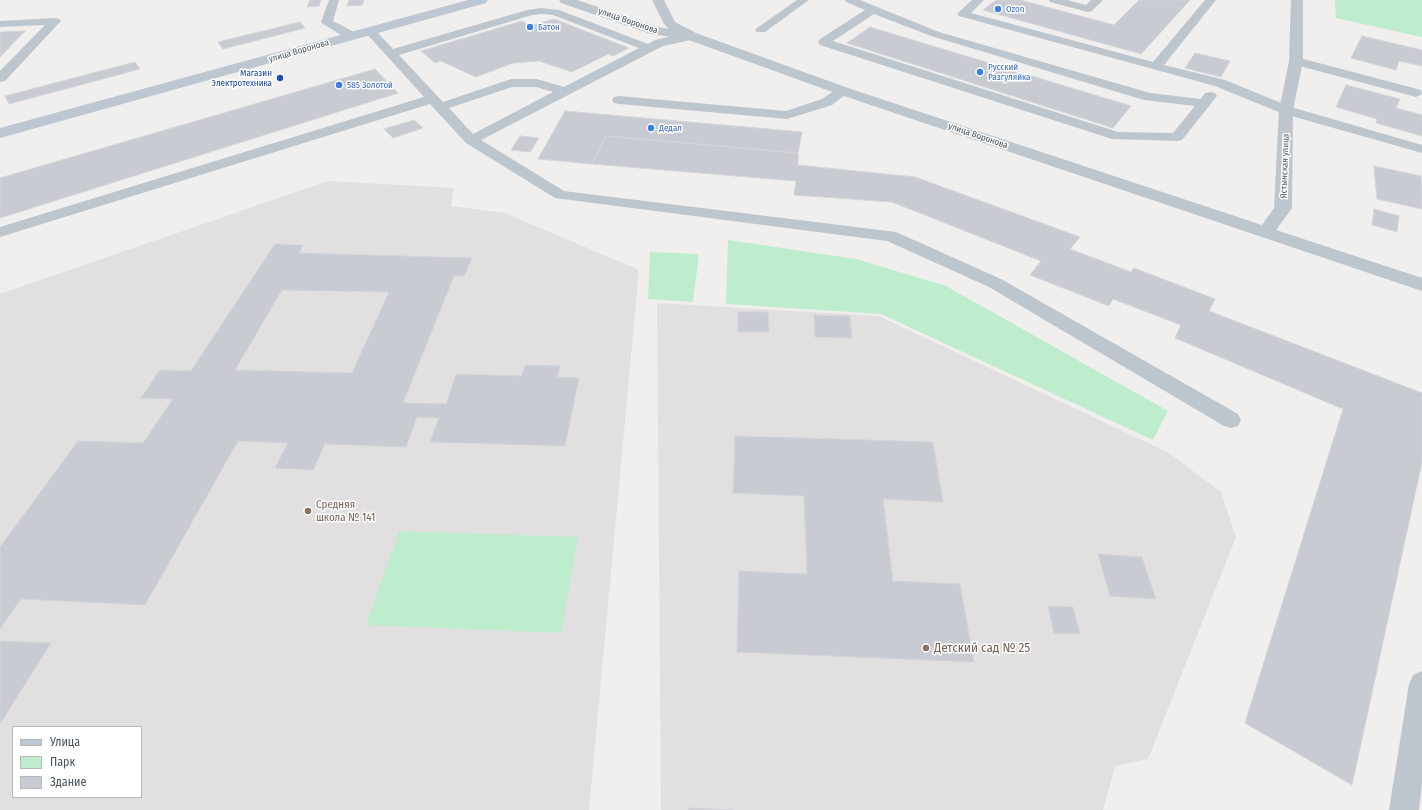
<!DOCTYPE html>
<meta charset="utf-8">
<style>
body{margin:0}
#map{position:relative;width:1422px;height:810px;overflow:hidden;background:#f1eeee;font-family:"Fira Sans Condensed",sans-serif}
canvas{display:block}
.legend{position:absolute;left:12px;top:726px;width:130px;height:72px;box-sizing:border-box;background:#fff;border:1px solid #b5babd;margin:0;padding:5px 7px;list-style:none;font-size:12px;color:#47525b}
.legend li{display:flex;align-items:center;gap:8px;height:20px}
.legend b{width:20px;border:1px solid #b5babd}
</style>
<div id="map">
<canvas width="1422" height="810"></canvas>
<ul class="legend">
<li><b style="height:5px;background:#bcc7d1"></b>Улица</li>
<li><b style="height:11px;background:#bdedcd"></b>Парк</li>
<li><b style="height:11px;background:#c8cbd1"></b>Здание</li>
</ul>
</div>
<script>
const ctx = document.querySelector('canvas').getContext('2d');
ctx.lineJoin = 'round';
function paint(path, color) { ctx.fillStyle = color; ctx.fill(path, 'evenodd'); }
const shape = rows => new Path2D(rows.map(r => 'M' + r).join(''));
function stroke(path, color, width, dash) { ctx.strokeStyle = color; ctx.lineWidth = width; ctx.lineCap = dash ? 'butt' : 'round'; ctx.setLineDash(dash || []); ctx.stroke(path); }
function write(font, color, halo, rows, align = 'center') {
  ctx.font = font + ' "Fira Sans Condensed",sans-serif'; ctx.lineWidth = 3; ctx.setLineDash([]); ctx.textBaseline = 'middle'; ctx.strokeStyle = halo; ctx.fillStyle = color; for (const [text, x, y, turn = 0] of rows) {
    ctx.save(); ctx.translate(x, y); ctx.rotate((+turn || 0) * Math.PI / 180); ctx.textAlign = isNaN(turn) ? turn : align; if (halo) ctx.strokeText(text, 0, 0); ctx.fillText(text, 0, 0); ctx.restore();
  }
}
paint(shape([
 [328,181,454,188,451,206,505,213,639,270,589,810,0,810,0,294],
 [13,727,141,727,141,797,13,797],
 [657,303,879,316,1169,453,1221,492,1236,537,1148,759,1115,766,1103,810,661,810]
]), '#e2dfe0');
paint(shape([
 [1335,0,1422,0,1422,37,1336,18],
 [728,240,856,259,946,286,1168,411,1153,440,881,314,726,304],
 [650,252,699,254,693,302,648,299],
 [399,531,578,537,561,633,366,625]
]), '#bdedcd');
const building = shape([
 [310,0,321,0,319,6,307,7,310,0],
 [349,0,364,0,362,5,347,6,349,0],
 [996,0,1020,0,1114,25,1139,0,1190,0,1141,54,983,10,996,0],
 [554,19,629,48,613,56,608,54,572,72,539,61,513,63,476,77,441,61,435,63,421,51,522,21,530,26,554,19],
 [300,22,305,28,223,49,218,42,300,22],
 [870,27,1131,106,1113,128,847,43,870,27],
 [25,31,0,57,0,32,25,31],
 [1362,36,1422,50,1422,66,1399,61,1396,70,1351,58,1362,36],
 [1195,53,1230,61,1221,77,1185,68,1195,53],
 [135,62,140,69,9,104,5,96,135,62],
 [375,69,398,93,0,218,0,178,375,69],
 [1346,85,1400,99,1396,108,1422,115,1422,136,1376,123,1377,119,1336,107,1346,85],
 [565,111,802,132,798,153,606,136,592,164,538,159,565,111],
 [414,120,423,128,393,138,384,129,414,120],
 [520,136,539,138,530,152,511,150,520,136],
 [606,136,798,153,798,165,915,177,1080,237,1070,249,1131,272,1134,268,1215,299,1209,311,1422,393,1422,462,1352,785,1245,723,1343,409,1175,338,1181,325,1113,299,1109,306,1030,275,1041,261,892,202,794,195,796,181,592,164,606,136],
 [1374,166,1421,176,1422,209,1377,199,1374,166],
 [1374,209,1399,216,1397,232,1372,225,1374,209],
 [275,244,303,245,299,253,472,258,464,276,454,276,403,403,446,404,456,374,522,376,525,365,560,366,557,377,579,378,565,446,430,442,439,418,417,417,406,447,325,444,313,470,275,468,288,443,238,441,145,605,21,599,0,629,0,547,78,441,143,443,173,399,141,398,160,370,191,371,275,244],
 [282,290,389,292,352,373,235,370,282,290],
 [738,312,768,312,769,332,738,332,738,312],
 [814,315,850,316,852,338,815,337,814,315],
 [735,436,933,442,943,502,883,499,893,581,960,584,974,662,737,652,739,571,807,574,804,496,733,493,735,436],
 [1098,554,1142,557,1156,599,1110,596,1098,554],
 [1048,606,1073,607,1080,634,1054,633,1048,606],
 [0,641,51,643,0,724,0,641],
 [689,808,733,810,688,810,689,808]
]);
paint(building, '#c8cbd1');
stroke(building, '#d2d5d9', 1);
paint(shape([
 [329,0,339,0,333,21,356,33,358,36,356,39,348,39,323,24,321,22,329,0],
 [797,0,809,0,765,32,757,32,755,30,757,28,797,0],
 [845,0,860,0,939,32,1150,93,1201,99,1205,93,1210,92,1215,93,1217,96,1182,140,1177,141,1112,139,820,45,818,42,820,39,865,10,846,2,845,0],
 [874,14,931,36,1144,100,1195,106,1173,133,1118,132,833,41,874,14],
 [972,0,984,0,971,13,1153,62,1205,0,1216,0,1164,65,1225,80,1291,107,1422,145,1422,153,1281,113,1215,86,959,16,957,14,959,12,972,0],
 [1049,0,1067,0,1086,5,1091,0,1103,0,1092,11,1088,12,1050,2,1049,0],
 [541,8,559,10,648,44,655,40,691,32,695,33,697,36,695,39,663,46,481,140,564,191,896,232,1001,279,1238,414,1241,420,1238,426,1231,428,1224,426,989,287,887,241,555,198,466,143,430,104,0,237,0,227,424,97,366,33,364,31,366,29,374,29,393,49,527,10,541,8],
 [541,14,553,15,639,48,564,87,537,79,511,79,443,102,399,55,532,15,541,14],
 [512,87,536,87,553,92,473,134,449,108,512,87],
 [55,18,59,19,61,21,59,23,5,81,0,82,0,71,45,25,0,27,0,21,55,18],
 [1296,57,1421,90,1422,94,1416,97,1292,64,1290,61,1292,58,1296,57],
 [843,87,848,88,850,91,832,105,787,119,619,104,614,103,612,100,614,97,619,96,786,111,822,99,838,88,843,87],
 [1422,671,1422,783,1419,810,1389,810,1409,684,1413,675,1422,671]
]), '#bdc6cd');
paint(shape([
 [559,0,577,0,658,27,669,29,664,24,652,0,664,0,675,22,696,33,848,88,1262,225,1274,208,1279,110,1289,61,1291,0,1303,0,1303,61,1293,110,1292,208,1276,230,1422,278,1422,291,838,94,686,39,651,34,561,3,559,0]
]), '#bdc6cd');
paint(shape([
 [468,0,488,0,486,3,0,138,0,128,468,0]
]), '#bcc7d1');
for (const [x, y, r, color] of [
 [998,9,4,"#3f7fe0"],
 [530,27,4,"#3f7fe0"],
 [980,72,4,"#3f7fe0"],
 [280,78,4,"#1a4fb4"],
 [339,85,4,"#3f7fe0"],
 [651,128,4,"#3f7fe0"],
 [308,511,4,"#8d6e63"],
 [926,648,4,"#8d6e63"]
]) { const dot = new Path2D(); dot.arc(x, y, r, 0, 2 * Math.PI); ctx.fillStyle = color; ctx.fill(dot); stroke(dot, '#fff', 1.5); }
write('9px', '#366cbe', '#fff', [
 ["Ozon",1006,9],
 ["Батон",538,27],
 ["Русский",988,67],
 ["Разгуляйка",988,77],
 ["585 Золотой",347,85],
 ["Дедал",659,128]
], 'left');
write('9px', '#47525b', '#fff', [
 ["улица Воронова",628,21,19],
 ["улица Воронова",299,51,-16],
 ["улица Воронова",978,136,19],
 ["Ястынская улица",1285,166,-88]
]);
write('9px', '#164399', '#fff', [
 ["Магазин",272,73],
 ["Электротехника",272,83]
], 'right');
write('11px', '#785e54', '#fff', [
 ["Средняя",316,505],
 ["школа № 141",316,518]
], 'left');
write('13px', '#785e54', '#fff', [
 ["Детский сад № 25",934,648]
], 'left');
</script>
